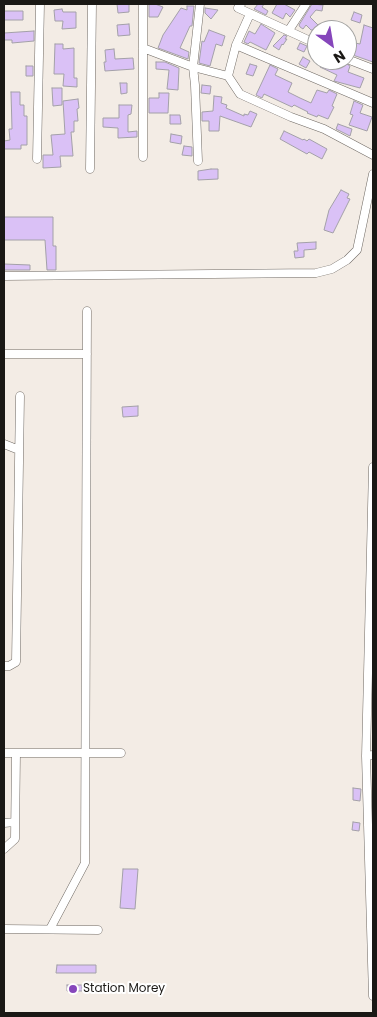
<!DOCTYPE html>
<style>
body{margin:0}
#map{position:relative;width:377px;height:1017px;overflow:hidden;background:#f3ece5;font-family:Poppins,sans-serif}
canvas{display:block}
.frame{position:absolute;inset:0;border:5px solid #1a1815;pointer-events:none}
.north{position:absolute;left:307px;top:20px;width:50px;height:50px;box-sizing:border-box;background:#fff;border:1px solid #a3a3a1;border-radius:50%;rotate:148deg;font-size:14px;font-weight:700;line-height:20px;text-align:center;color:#1a1815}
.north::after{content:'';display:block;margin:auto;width:18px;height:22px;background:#8646bb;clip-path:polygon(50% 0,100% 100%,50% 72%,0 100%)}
</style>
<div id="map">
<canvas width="377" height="1017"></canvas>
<div class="frame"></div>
<div class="north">N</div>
</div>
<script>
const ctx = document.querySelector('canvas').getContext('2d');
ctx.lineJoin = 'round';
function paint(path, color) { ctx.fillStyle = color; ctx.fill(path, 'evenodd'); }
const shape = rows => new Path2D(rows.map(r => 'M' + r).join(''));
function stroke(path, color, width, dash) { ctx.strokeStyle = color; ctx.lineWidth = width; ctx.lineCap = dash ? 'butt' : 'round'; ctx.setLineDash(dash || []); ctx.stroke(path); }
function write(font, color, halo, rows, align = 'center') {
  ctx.font = font + ' Poppins,sans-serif'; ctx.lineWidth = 4; ctx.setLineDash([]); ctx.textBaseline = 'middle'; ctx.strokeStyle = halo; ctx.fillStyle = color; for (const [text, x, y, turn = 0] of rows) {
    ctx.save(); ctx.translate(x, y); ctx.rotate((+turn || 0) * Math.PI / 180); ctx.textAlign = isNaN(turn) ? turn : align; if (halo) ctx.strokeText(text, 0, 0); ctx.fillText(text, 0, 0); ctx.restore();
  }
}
const building = shape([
 [117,4,129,4,129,12,118,13,117,4],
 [149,4,155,4,163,7,158,17,149,17,149,4],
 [258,4,264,4,262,7,268,11,266,15,254,9,258,4],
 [277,4,284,4,295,10,290,17,286,13,283,19,272,13,277,4],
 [312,4,323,5,322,11,316,10,310,17,323,30,311,30,306,25,303,29,300,27,299,25,312,4],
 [187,6,194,6,192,26,190,26,180,48,189,52,188,59,158,48,163,35,181,8,187,10,187,6],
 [205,8,218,10,211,19,205,13,205,8],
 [62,9,63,12,76,12,76,28,62,29,63,21,55,21,54,10,62,9],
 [4,11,23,11,23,20,4,20,4,11],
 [354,12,362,15,360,23,351,20,354,12],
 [129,24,130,35,118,36,117,25,129,24],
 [261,24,275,33,266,50,250,42,248,44,244,42,249,31,255,34,261,24],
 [364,25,373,28,373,62,347,53,350,42,360,44,364,25],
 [209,30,225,36,222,46,216,44,210,66,199,63,202,41,204,42,209,30],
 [34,31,34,41,12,43,12,40,4,40,4,33,34,31],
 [284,35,287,36,285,39,287,39,283,45,282,44,279,50,273,46,284,35],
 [300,43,307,46,304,52,297,49,300,43],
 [55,44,63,44,63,49,74,48,74,78,77,78,77,87,63,86,64,74,54,74,55,44],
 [114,49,115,59,133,58,134,69,105,71,104,62,106,62,105,50,114,49],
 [303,57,310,61,306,68,299,64,303,57],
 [323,60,328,60,341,65,342,61,350,66,348,72,364,78,360,88,334,81,337,75,320,67,323,60],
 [156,62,165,62,179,68,178,90,167,89,169,70,156,69,156,62],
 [250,64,257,66,253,76,246,74,250,64],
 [270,65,278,69,275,75,292,83,288,92,300,98,311,103,317,90,327,93,329,90,337,94,332,106,334,107,328,119,318,115,317,117,307,113,308,112,294,105,292,107,264,94,262,98,256,95,270,65],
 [26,66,33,66,33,76,26,76,26,66],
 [120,83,127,83,127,93,121,94,120,83],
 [202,85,211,86,210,94,201,93,202,85],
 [52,88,62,88,62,105,53,106,52,88],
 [11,92,20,92,20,105,24,105,24,116,27,116,27,145,21,145,21,149,4,149,4,141,10,140,9,129,12,129,11,92],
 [159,93,169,93,168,113,149,113,149,98,159,98,159,93],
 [214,96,222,97,221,103,227,105,226,108,244,116,244,114,248,115,250,111,257,114,251,127,220,116,219,131,209,131,209,121,202,121,202,112,213,111,214,96],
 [78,99,79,108,77,109,78,121,74,121,74,132,71,132,73,156,60,156,61,167,43,168,43,155,53,155,51,135,65,134,63,101,78,99],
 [354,101,363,105,360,113,372,117,367,131,349,125,353,115,350,114,354,101],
 [119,105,132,105,131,114,128,115,128,132,137,131,137,137,118,138,118,128,103,127,103,118,119,118,119,105],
 [170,115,180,115,181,124,170,124,170,115],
 [338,124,352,129,350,136,336,129,338,124],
 [284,131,303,140,304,139,307,141,309,139,327,149,322,159,309,152,307,154,280,139,284,131],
 [171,134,182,136,181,144,170,142,171,134],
 [184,146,192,147,192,156,182,155,184,146],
 [211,169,218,169,218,179,198,180,198,171,211,169],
 [341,190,349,194,347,198,350,199,333,233,324,230,329,210,341,190],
 [4,217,53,217,53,246,56,246,56,270,47,270,45,240,4,240,4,217],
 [316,242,316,249,304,250,304,257,295,258,294,251,298,251,297,243,316,242],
 [4,264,30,265,30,270,4,270,4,264],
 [138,406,138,416,123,417,122,407,138,406],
 [353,788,361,789,360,801,353,800,353,788],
 [353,822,360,823,359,831,352,830,353,822],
 [123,869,138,869,135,909,120,908,123,869],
 [57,965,96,965,96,973,56,973,57,965],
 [67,985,82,985,82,991,67,991,67,985]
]);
paint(building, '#dac1f6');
stroke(building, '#a3a0a8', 1);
const minor = shape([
 [143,4,143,157],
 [241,4,238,8,317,44],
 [289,30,306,4],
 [236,45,373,103],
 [143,48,193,67,228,76,236,45,250,14],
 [347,59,373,69],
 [228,76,240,94,291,117,324,129,373,155],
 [37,159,40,4],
 [198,161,195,85,193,67,200,4],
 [90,169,92,4],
 [4,276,316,273,332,269,347,260,357,250,373,174],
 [4,354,87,354],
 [4,444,19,450],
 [4,666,9,666,16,662,20,396],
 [4,753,121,753],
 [373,755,366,756,373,996],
 [366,756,373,467],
 [4,823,15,822],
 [4,849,15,839,16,753],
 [4,929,98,930],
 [50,929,85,863,87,311]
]);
stroke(minor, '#706a64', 9);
stroke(minor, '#fff', 8);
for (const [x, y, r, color] of [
 [73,989,5,"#8646bb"]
]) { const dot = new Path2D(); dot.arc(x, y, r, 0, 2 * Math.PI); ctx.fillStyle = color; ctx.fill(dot); stroke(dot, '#fff', 2); }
write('12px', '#1a1815', '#fff', [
 ["Station Morey",83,989]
], 'left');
</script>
